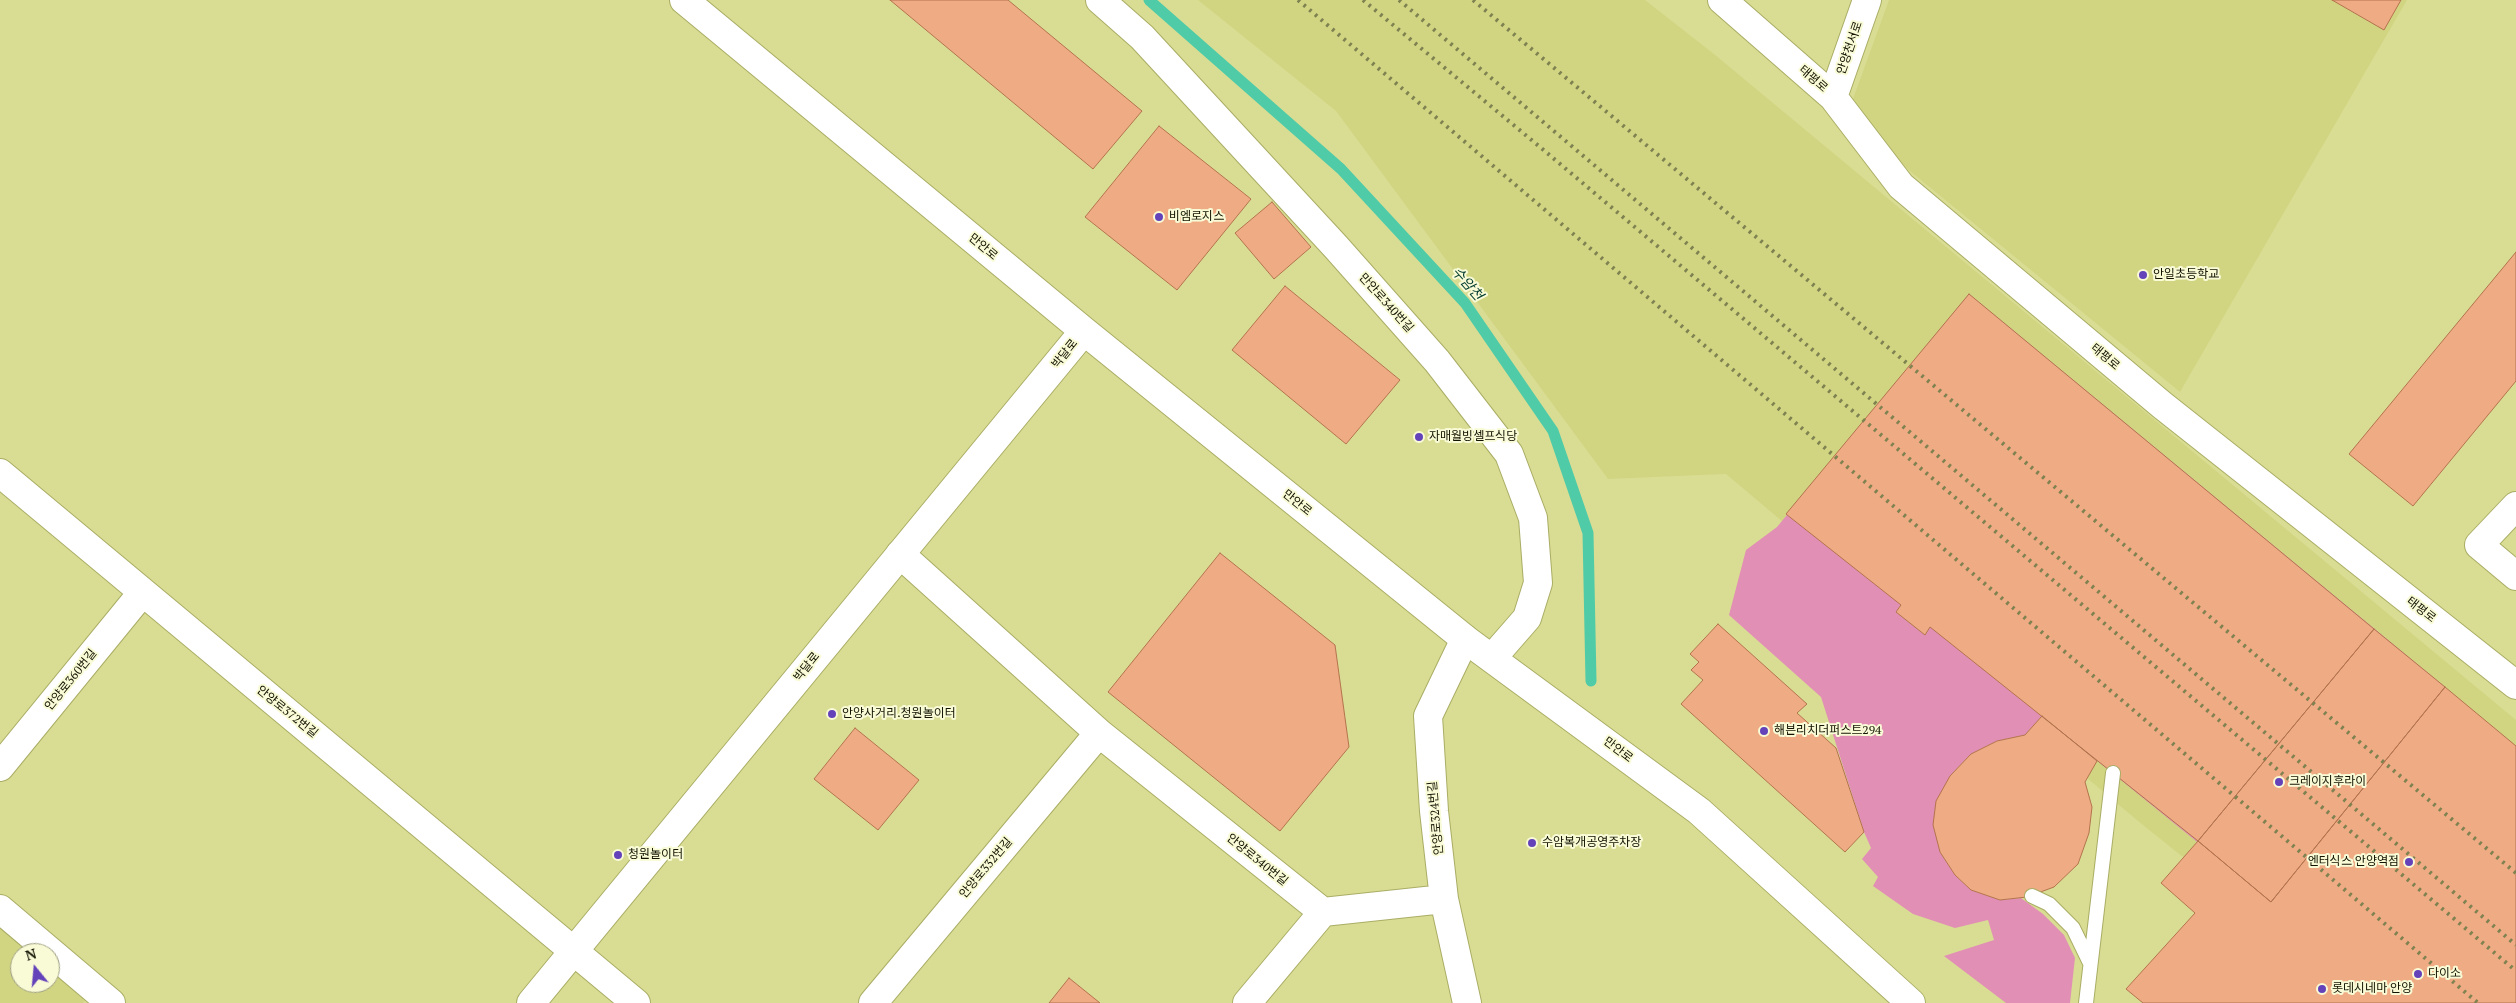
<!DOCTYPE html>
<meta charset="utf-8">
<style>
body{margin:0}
#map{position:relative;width:2516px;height:1003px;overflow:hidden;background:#d9dd93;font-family:"PT Serif",serif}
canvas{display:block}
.north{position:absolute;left:10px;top:943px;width:50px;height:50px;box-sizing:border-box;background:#f9fbd7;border:1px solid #9d9e81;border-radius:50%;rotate:343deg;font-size:14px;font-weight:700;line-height:20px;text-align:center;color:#121300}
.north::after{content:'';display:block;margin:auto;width:18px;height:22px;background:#6342ba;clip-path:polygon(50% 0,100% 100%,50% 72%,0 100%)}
</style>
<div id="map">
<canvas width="2516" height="1003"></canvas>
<div class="north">N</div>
</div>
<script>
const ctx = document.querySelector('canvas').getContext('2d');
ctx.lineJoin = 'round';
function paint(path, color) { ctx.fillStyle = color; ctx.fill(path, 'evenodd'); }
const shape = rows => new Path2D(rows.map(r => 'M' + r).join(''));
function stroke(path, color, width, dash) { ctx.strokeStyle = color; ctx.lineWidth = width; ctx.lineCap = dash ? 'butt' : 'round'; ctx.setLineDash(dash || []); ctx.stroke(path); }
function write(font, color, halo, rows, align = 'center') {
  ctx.font = font + ' "PT Serif","Noto Sans KR",serif'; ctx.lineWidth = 4; ctx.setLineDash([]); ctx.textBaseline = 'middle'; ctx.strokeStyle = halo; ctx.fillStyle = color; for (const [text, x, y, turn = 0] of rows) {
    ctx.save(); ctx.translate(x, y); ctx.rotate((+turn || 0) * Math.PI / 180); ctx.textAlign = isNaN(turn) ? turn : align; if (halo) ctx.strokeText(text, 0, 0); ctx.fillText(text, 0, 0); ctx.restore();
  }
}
paint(shape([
 [1198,0,1645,0,1714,54,2516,720,2516,1003,2365,1003,2138,821,1726,474,1608,479,1336,111],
 [1889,0,2407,0,2180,392,1894,158,1850,107],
 [0,909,96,991,83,1003,0,1003],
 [20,953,50,953,50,983,20,983]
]), '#d1d582');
paint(shape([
 [1969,294,2445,687,2271,902,2042,716,2025,735,1997,741,1971,754,1950,776,1940,852,1955,875,1971,890,2000,900,2021,898,2043,914,2064,935,2075,958,2070,1003,2006,1003,1944,956,1994,940,1988,920,1955,928,1913,914,1873,886,1878,877,1862,859,1871,848,1864,832,1821,697,1729,615,1746,550,1777,527],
 [1901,605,1930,627,1925,635,1896,612]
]), '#e18fb5');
stroke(shape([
 [1149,0,1341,169,1465,303,1553,431,1588,533,1591,681]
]), '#4fcba8', 11);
const building = shape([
 [890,0,1008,0,1142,111,1093,169,890,0],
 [2332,0,2401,0,2384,30,2332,0],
 [1159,126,1251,199,1177,290,1085,217,1159,126],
 [1272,202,1311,247,1274,279,1235,233,1272,202],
 [2516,252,2516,381,2413,506,2349,454,2516,252],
 [1285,286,1400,380,1346,444,1232,350,1285,286],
 [1969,294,2374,629,2198,841,1930,627,1925,635,1896,612,1901,605,1786,514,1969,294],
 [1220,553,1335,645,1349,747,1280,831,1108,692,1220,553],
 [1718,624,1807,704,1797,713,1836,748,1864,832,1845,852,1681,704,1703,680,1691,670,1699,662,1690,654,1718,624],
 [2374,629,2445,687,2271,902,2198,841,2374,629],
 [2445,687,2516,746,2516,1003,2143,1003,2126,989,2195,913,2161,883,2198,841,2271,902,2445,687],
 [2042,716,2097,761,2085,782,2092,807,2089,833,2078,864,2054,887,2027,897,2000,900,1971,890,1955,875,1940,852,1933,825,1936,801,1950,776,1971,754,1997,741,2025,735,2042,716],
 [855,728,919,780,878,830,814,779,855,728],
 [1069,978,1100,1003,1049,1003,1069,978]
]);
paint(building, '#eeab84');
stroke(building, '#b3734e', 1);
const service = shape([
 [2032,896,2049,904,2073,928,2090,963],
 [2086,1003,2113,773]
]);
const minor = shape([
 [1100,0,1142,37,1336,247,1437,361,1509,454,1533,518,1538,583,1527,618,1493,657],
 [1722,0,1833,97,1901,186,2162,405,2516,685],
 [1833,97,1867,0],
 [0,473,636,1003],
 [2516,506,2479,545,2516,576],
 [900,554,1099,733,1323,912,1247,1003],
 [1465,639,1428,716,1434,811,1444,899,1467,1003],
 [0,767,142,593],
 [1323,912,1444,899],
 [873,1003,1099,733]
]);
const tertiary = shape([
 [684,0,1084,331,1465,639,1699,811,1911,1003],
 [0,909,111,1003],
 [531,1003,1084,331]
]);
stroke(service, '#aaad65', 16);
stroke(minor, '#aaad65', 30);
stroke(tertiary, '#aaad65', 30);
stroke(service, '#fff', 14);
stroke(minor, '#fff', 28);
stroke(tertiary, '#fff', 28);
stroke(shape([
 [1298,0,2478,1003],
 [1363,0,1540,147,2516,971],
 [1399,0,2516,945],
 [1473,0,2516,873]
]), '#7e8150', 4, [2.5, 5]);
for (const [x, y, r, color] of [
 [1159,217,5,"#6342ba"],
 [2143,275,5,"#6342ba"],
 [1419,437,5,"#6342ba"],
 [832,714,5,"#6342ba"],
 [1764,731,5,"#6342ba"],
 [2279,782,5,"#6342ba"],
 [1532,843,5,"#6342ba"],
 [618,855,5,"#6342ba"],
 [2409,862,5,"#6342ba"],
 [2418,974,5,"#6342ba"],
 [2322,989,5,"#6342ba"]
]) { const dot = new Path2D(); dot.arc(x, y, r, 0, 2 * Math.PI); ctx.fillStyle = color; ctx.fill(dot); stroke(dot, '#f9fbd7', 2); }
write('12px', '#121300', '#f9fbd7', [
 ["안양천서로",1850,48,-71],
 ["태평로",1813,79,41],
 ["만안로",983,247,40],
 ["만안로340번길",1386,303,48],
 ["박달로",1065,354,-51],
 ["태평로",2105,357,40],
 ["만안로",1297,503,39],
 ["태평로",2421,610,38],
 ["박달로",807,667,-51],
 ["안양로360번길",71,680,-51],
 ["안양로372번길",287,712,39],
 ["만안로",1618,750,37],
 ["안양로324번길",1436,818,-95],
 ["안양로340번길",1257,860,39],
 ["안양로332번길",986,868,-50]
]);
write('12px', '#121300', '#f9fbd7', [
 ["비엠로지스",1169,217],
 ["안일초등학교",2153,275],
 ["자매월빙셀프식당",1429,437],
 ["안양사거리.청원놀이터",842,714],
 ["해븐리치더퍼스트294",1774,731],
 ["크레이지후라이",2289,782],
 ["수암복개공영주차장",1542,843],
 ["청원놀이터",628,855],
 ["엔터식스 안양역점",2399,862,"right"],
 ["다이소",2428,974],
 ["롯데시네마 안양",2332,989]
], 'left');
write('italic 14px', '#003a2c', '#f9fbd7', [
 ["수암천",1467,284,49]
]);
</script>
